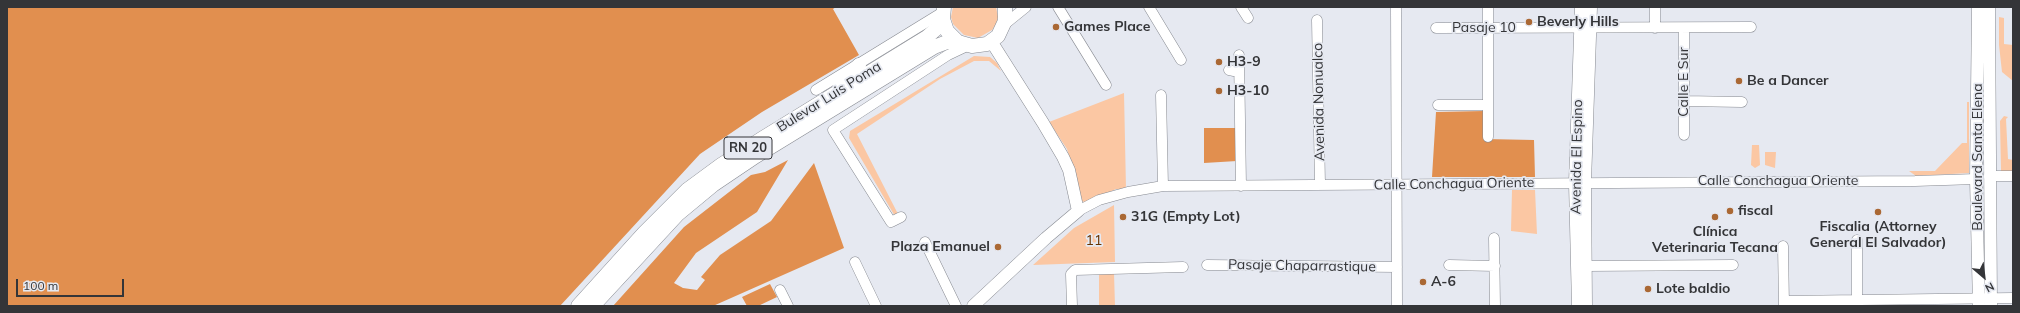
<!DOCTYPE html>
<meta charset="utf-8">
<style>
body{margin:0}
#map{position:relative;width:2020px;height:313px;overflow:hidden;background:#e6e9f1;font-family:Mulish,sans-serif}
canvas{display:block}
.frame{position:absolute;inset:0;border:8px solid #343538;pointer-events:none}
.north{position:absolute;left:1964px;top:257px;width:40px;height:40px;-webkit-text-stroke:3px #e6e9f1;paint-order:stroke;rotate:152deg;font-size:11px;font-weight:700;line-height:16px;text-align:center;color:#343538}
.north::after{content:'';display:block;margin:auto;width:14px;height:18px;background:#343538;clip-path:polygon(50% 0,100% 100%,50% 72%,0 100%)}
.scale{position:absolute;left:16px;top:279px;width:108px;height:18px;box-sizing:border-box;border:2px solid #343538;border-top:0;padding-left:5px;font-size:12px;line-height:14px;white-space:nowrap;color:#343538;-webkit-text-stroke:3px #e6e9f1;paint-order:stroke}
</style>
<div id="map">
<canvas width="2020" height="313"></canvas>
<div class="frame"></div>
<div class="north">N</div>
<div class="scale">100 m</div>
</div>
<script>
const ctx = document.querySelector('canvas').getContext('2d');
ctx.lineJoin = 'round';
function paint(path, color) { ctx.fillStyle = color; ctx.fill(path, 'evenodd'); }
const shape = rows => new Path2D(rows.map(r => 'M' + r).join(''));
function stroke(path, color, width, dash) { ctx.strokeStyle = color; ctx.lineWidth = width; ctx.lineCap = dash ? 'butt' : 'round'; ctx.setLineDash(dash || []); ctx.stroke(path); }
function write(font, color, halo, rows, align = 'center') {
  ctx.font = font + ' Mulish,sans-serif'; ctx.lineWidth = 3.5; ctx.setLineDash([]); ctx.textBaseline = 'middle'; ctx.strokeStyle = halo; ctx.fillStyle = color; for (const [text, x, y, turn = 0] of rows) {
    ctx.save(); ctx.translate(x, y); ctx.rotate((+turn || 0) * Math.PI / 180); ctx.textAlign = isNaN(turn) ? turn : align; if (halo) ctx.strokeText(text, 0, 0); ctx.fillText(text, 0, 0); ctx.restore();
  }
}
paint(shape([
 [953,7,996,7,998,17,996,24,992,30,978,38,964,35,953,24,951,17],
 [1999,17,2004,18,2004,44,2013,45,2013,81,2002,72,1999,45],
 [974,56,990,57,997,63,1001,71,989,61,974,61,940,79,857,134,898,214,896,218,849,138,850,131],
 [1124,93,1126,189,1116,189,1086,203,1082,201,1067,149,1049,122],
 [1967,102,1969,102,1969,173,1916,176,1909,171,1935,171,1962,143,1967,143],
 [2004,116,2008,117,2006,119,2008,159,2013,160,2013,171,2001,171,2000,121],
 [1752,145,1759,145,1760,165,1755,168,1751,165],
 [1765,152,1776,152,1775,168,1765,165],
 [1512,190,1535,190,1537,234,1511,231],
 [1114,205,1115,262,1033,265,1074,228],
 [1099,273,1114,273,1115,306,1099,306]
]), '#fbc7a3');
paint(shape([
 [7,7,836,7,833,9,859,55,762,112,700,154,560,306,7,306],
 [1484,111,1485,139,1534,140,1535,177,1432,177,1436,112],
 [1204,128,1236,128,1237,161,1204,163],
 [788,160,757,212,696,253,674,283,683,288,697,290,705,280,701,277,720,255,771,221,814,163,844,248,713,306,613,306,684,227,751,175,765,172],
 [770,284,777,297,758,306,747,306,742,297]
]), '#e18f4f');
const minor = shape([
 [1058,7,1106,85],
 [1149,7,1181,60],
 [1241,7,1248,18],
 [1396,7,1397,306],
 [1655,7,1655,28],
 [1317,20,1320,185],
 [1005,24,1026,7],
 [1436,28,1751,27],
 [1684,28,1684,135],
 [1239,55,1241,186],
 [1229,70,1239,72],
 [816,90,943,12],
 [1161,95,1163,186],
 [1684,101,1742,102],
 [1438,105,1488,105],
 [1488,137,1488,7],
 [1989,176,2013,176],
 [1078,211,1099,200,1128,192,1163,186,1915,181,1976,179],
 [901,217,891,222,833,130,948,55,967,46],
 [1494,238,1495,306],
 [1857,240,1857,299],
 [925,242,956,306],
 [1783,246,1784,306],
 [855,262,876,306],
 [1207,265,1397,267],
 [1449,265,1495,266],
 [1585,266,1733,265],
 [780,290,788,306],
 [1784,301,2013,298],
 [1072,306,1071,274,1075,270,1183,267]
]);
const major = shape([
 [1978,7,1976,179,1979,306],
 [1989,7,1991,306],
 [973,306,1046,238,1078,211,1069,170,1063,157,1043,123,991,41],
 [1578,306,1575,183,1581,7],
 [1586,306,1585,182,1591,7]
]);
const highway = shape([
 [944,7,943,19,947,31,958,42,972,46,987,44,998,36,1005,21,1005,7],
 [840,85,859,65],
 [578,306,644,233,687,190,721,165,763,138,927,37,944,22],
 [593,306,678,214,713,185,756,156,934,47,947,42,958,42]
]);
stroke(minor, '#868990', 11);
stroke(major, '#868990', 13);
stroke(highway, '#868990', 15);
stroke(minor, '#fff', 10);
stroke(major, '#fff', 12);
stroke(highway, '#fff', 14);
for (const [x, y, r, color] of [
 [1529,22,4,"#aa6834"],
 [1056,27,4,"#aa6834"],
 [1219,62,4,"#aa6834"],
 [1739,81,4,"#aa6834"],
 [1219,91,4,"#aa6834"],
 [1730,211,4,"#aa6834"],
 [1878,212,4,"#aa6834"],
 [1123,217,4,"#aa6834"],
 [1715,217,4,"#aa6834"],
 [998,247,4,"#aa6834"],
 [1423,282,4,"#aa6834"],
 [1648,289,4,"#aa6834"]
]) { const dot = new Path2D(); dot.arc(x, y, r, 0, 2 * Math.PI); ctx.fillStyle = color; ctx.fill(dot); stroke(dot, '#e6e9f1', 1.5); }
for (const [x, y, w] of [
 [748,148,48]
]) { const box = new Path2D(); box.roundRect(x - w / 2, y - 11, w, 22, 3); ctx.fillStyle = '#e6e9f1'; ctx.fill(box); stroke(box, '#343538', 1); }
write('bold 13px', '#343538', null, [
 ["RN 20",748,148]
]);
write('bold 14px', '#343538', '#e6e9f1', [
 ["Beverly Hills",1537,22],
 ["Games Place",1064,27],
 ["H3-9",1227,62],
 ["Be a Dancer",1747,81],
 ["H3-10",1227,91],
 ["fiscal",1738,211],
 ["31G (Empty Lot)",1131,217],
 ["Fiscalia (Attorney",1878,227,"center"],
 ["General El Salvador)",1878,243,"center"],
 ["Clínica",1715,232,"center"],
 ["Veterinaria Tecana",1715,248,"center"],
 ["Plaza Emanuel",990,247,"right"],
 ["A-6",1431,282],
 ["Lote baldio",1656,289]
], 'left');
write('14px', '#343538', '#e6e9f1', [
 ["Pasaje 10",1484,28],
 ["Calle E Sur",1684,82,-90],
 ["Bulevar Luis Poma",829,97,-32],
 ["Avenida Nonualco",1319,102,-91],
 ["Avenida El Espino",1577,157,-89],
 ["Boulevard Santa Elena",1978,157,-90],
 ["Calle Conchagua Oriente",1778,181],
 ["Calle Conchagua Oriente",1454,184,-1],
 ["Pasaje Chaparrastique",1302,266,1]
]);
write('14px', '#683300', '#e6e9f1', [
 ["11",1094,241]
]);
</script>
